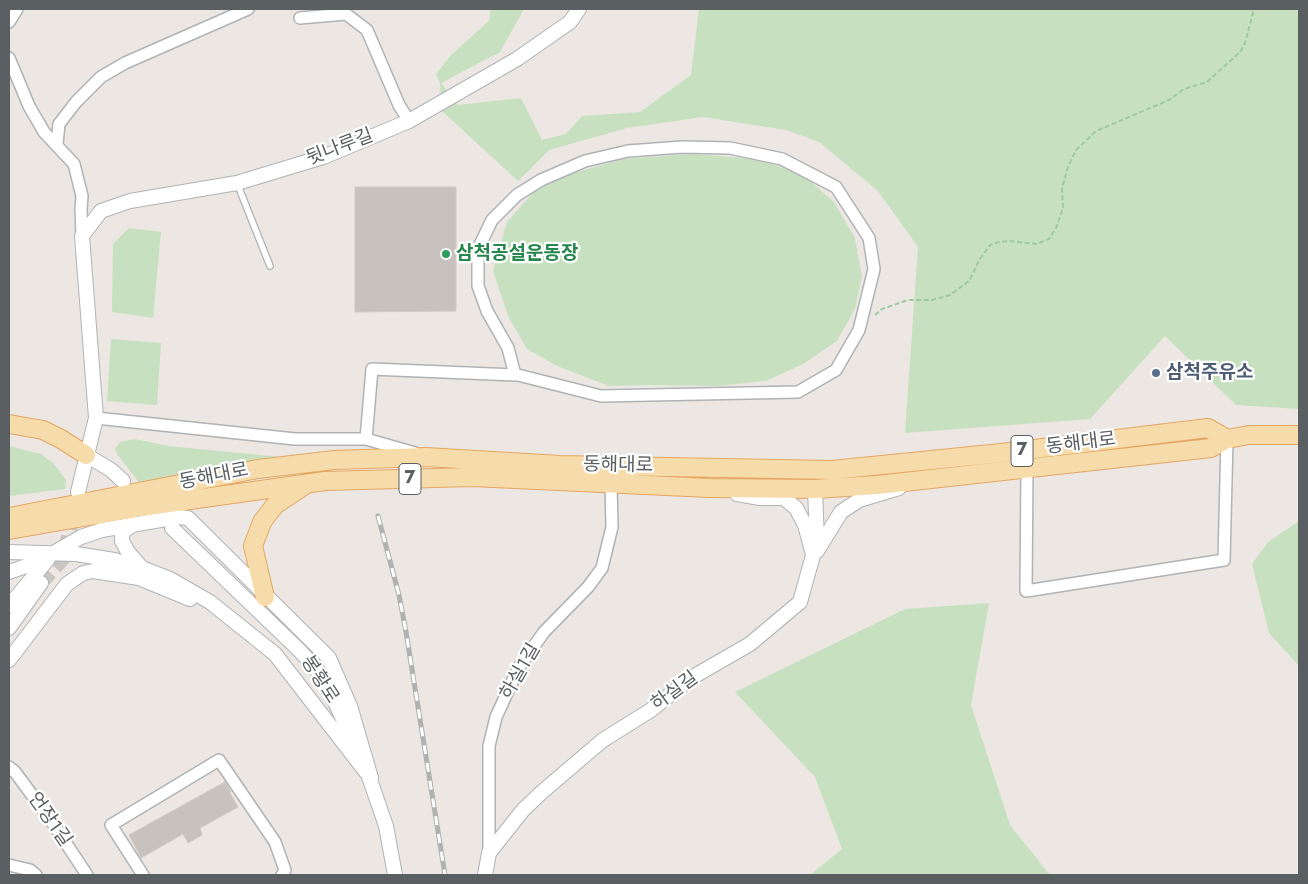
<!DOCTYPE html>
<meta charset="utf-8">
<style>
body{margin:0}
#map{position:relative;width:1308px;height:884px;overflow:hidden;background:#ece7e2;font-family:Jost,sans-serif}
canvas{display:block}
.frame{position:absolute;inset:0;border:10px solid #5a5f61;pointer-events:none}
</style>
<div id="map">
<canvas width="1308" height="884"></canvas>
<div class="frame"></div>
</div>
<script>
const ctx = document.querySelector('canvas').getContext('2d');
ctx.lineJoin = 'round';
function paint(path, color) { ctx.fillStyle = color; ctx.fill(path, 'evenodd'); }
const shape = rows => new Path2D(rows.map(r => 'M' + r).join(''));
function stroke(path, color, width, dash) { ctx.strokeStyle = color; ctx.lineWidth = width; ctx.lineCap = dash ? 'butt' : 'round'; ctx.setLineDash(dash || []); ctx.stroke(path); }
function write(font, color, halo, rows, align = 'center') {
  ctx.font = font + ' Jost,"Noto Sans KR",sans-serif'; ctx.lineWidth = 4.5; ctx.setLineDash([]); ctx.textBaseline = 'middle'; ctx.strokeStyle = halo; ctx.fillStyle = color; for (const [text, x, y, turn = 0] of rows) {
    ctx.save(); ctx.translate(x, y); ctx.rotate((+turn || 0) * Math.PI / 180); ctx.textAlign = isNaN(turn) ? turn : align; if (halo) ctx.strokeText(text, 0, 0); ctx.fillText(text, 0, 0); ctx.restore();
  }
}
paint(shape([
 [491,9,524,9,500,52,441,83,458,105,521,98,542,140,566,134,582,116,640,112,691,75,699,9,1299,9,1299,409,1236,405,1165,336,1090,419,905,433,918,247,878,191,819,142,786,130,703,117,627,128,549,150,518,181,442,111,440,83,436,74,451,55,489,21],
 [693,154,757,159,802,174,834,202,855,238,862,277,855,309,837,341,803,364,766,381,717,386,653,385,609,386,557,366,527,349,508,316,493,271,507,222,538,187,567,175,623,159],
 [129,228,161,232,153,318,112,312,113,244],
 [111,339,161,343,157,405,107,401],
 [135,439,168,446,291,458,140,484,118,455,115,449,120,442],
 [9,446,41,454,54,464,66,480,65,489,9,496],
 [1299,521,1299,666,1269,633,1252,564,1268,542],
 [989,603,971,705,1010,825,1050,875,810,875,842,849,815,777,735,692,905,609]
]), '#c7e1c0');
const building = shape([
 [355,187,456,187,456,311,355,312,355,187],
 [225,782,231,792,230,793,238,807,200,828,202,835,188,843,183,834,141,858,129,835,225,782]
]);
paint(building, '#c7c2be');
stroke(building, '#d0c8c1', 1);
stroke(shape([
 [41,583,63,559,74,511]
]), '#c8c5c2', 14, [14, 7]);
const service = shape([
 [237,183,270,266]
]);
const minor = shape([
 [300,18,346,14,367,30,399,105,409,121],
 [9,22,17,9],
 [9,58,29,106,44,132,74,164,82,196,81,209,82,236],
 [57,144,59,124,76,102,101,77,125,63,248,9],
 [96,418,295,439,366,439],
 [415,453,366,439,372,369,515,375,518,375,601,396,798,392,836,370,859,330,874,269,869,238,836,187,782,159,730,148,682,147,628,151,585,161,541,180,517,195,492,220,478,249,478,286,487,311,508,348,515,375],
 [1027,468,1026,591,1224,560,1227,439],
 [9,767,15,772,52,822,87,875],
 [489,853,489,746,496,717,519,667,544,632,588,587,602,568,612,527,611,484],
 [9,865,30,870,36,875],
 [143,875,111,825,219,760,275,842,285,870,282,875]
]);
const tertiary = shape([
 [86,455,111,470,123,481],
 [78,492,96,418,82,236,101,211,130,201,237,183,326,156,409,121,517,59,570,22,579,9],
 [737,494,760,498,784,498,796,508,805,525,812,551],
 [133,525,125,530,122,534,122,541,128,552,141,567],
 [172,528,298,649,314,666,326,683,352,738],
 [817,551,841,512,859,500,899,488],
 [9,552,76,554,114,560,142,568,170,579,210,602,275,654,366,772],
 [9,572,38,562,81,537,102,530,178,517,188,518,329,658,350,706,371,778],
 [9,606,48,559],
 [9,628,41,583],
 [9,660,67,584,83,573,93,571,139,578,190,599],
 [367,771,386,826,395,875],
 [485,875,489,853,523,810,542,792,603,740,651,710,691,678,750,644,800,602,817,541,815,489]
]);
const primary = shape([
 [9,424,43,430,61,439,86,455],
 [9,517,258,469,334,460,426,457,560,465,832,470,1001,453,1208,428,1227,439],
 [9,530,147,506,325,481,472,477,710,488,815,489,877,485,1211,448,1227,439,1249,435,1299,435],
 [265,597,253,546,262,522,275,505,305,485]
]);
stroke(service, '#afb3b6', 8);
stroke(minor, '#afb3b6', 14);
stroke(tertiary, '#afb3b6', 16);
stroke(primary, '#e4a662', 20);
stroke(shape([
 [875,315,882,309,908,300,932,300,950,295,969,281,980,259,990,245,999,242,1009,241,1037,244,1049,239,1056,228,1063,208,1062,188,1068,167,1076,150,1096,131,1169,100,1184,89,1207,82,1240,52,1245,43,1254,9]
]), '#9ec9a1', 2, [5, 2.5]);
stroke(service, '#fff', 5.5);
stroke(minor, '#fff', 11);
stroke(tertiary, '#fff', 14);
stroke(primary, '#f7dcab', 18);
const rail = shape([
 [378,516,399,595,406,632,445,875]
]);
stroke(rail, '#b0b1b1', 5);
stroke(rail, '#fff', 3, [9]);
for (const [x, y, r, color] of [
 [446,254,5,"#2e9e5b"],
 [1156,373,5,"#5c6f8a"]
]) { const dot = new Path2D(); dot.arc(x, y, r, 0, 2 * Math.PI); ctx.fillStyle = color; ctx.fill(dot); stroke(dot, '#fff', 2); }
for (const [x, y, w] of [
 [1022,451,22],
 [410,479,22]
]) { const box = new Path2D(); box.roundRect(x - w / 2, y - 15.5, w, 31, 4); ctx.fillStyle = '#fff'; ctx.fill(box); stroke(box, '#5a5f61', 1); }
write('bold 18px', '#5a5f61', null, [
 ["7",1022,451],
 ["7",410,479]
]);
write('19px', '#5a5f61', '#fff', [
 ["뒷나루길",340,148,-21],
 ["동해대로",1081,444,-7],
 ["동해대로",618,466,1],
 ["동해대로",214,477,-11],
 ["하실1길",521,672,-60],
 ["봉황로",319,680,57],
 ["하실길",675,692,-36],
 ["언장1길",49,820,55]
]);
write('bold 19px', '#27864d', '#fff', [
 ["삼척공설운동장",456,254]
], 'left');
write('bold 19px', '#4e5e75', '#fff', [
 ["삼척주유소",1166,373]
], 'left');
</script>
